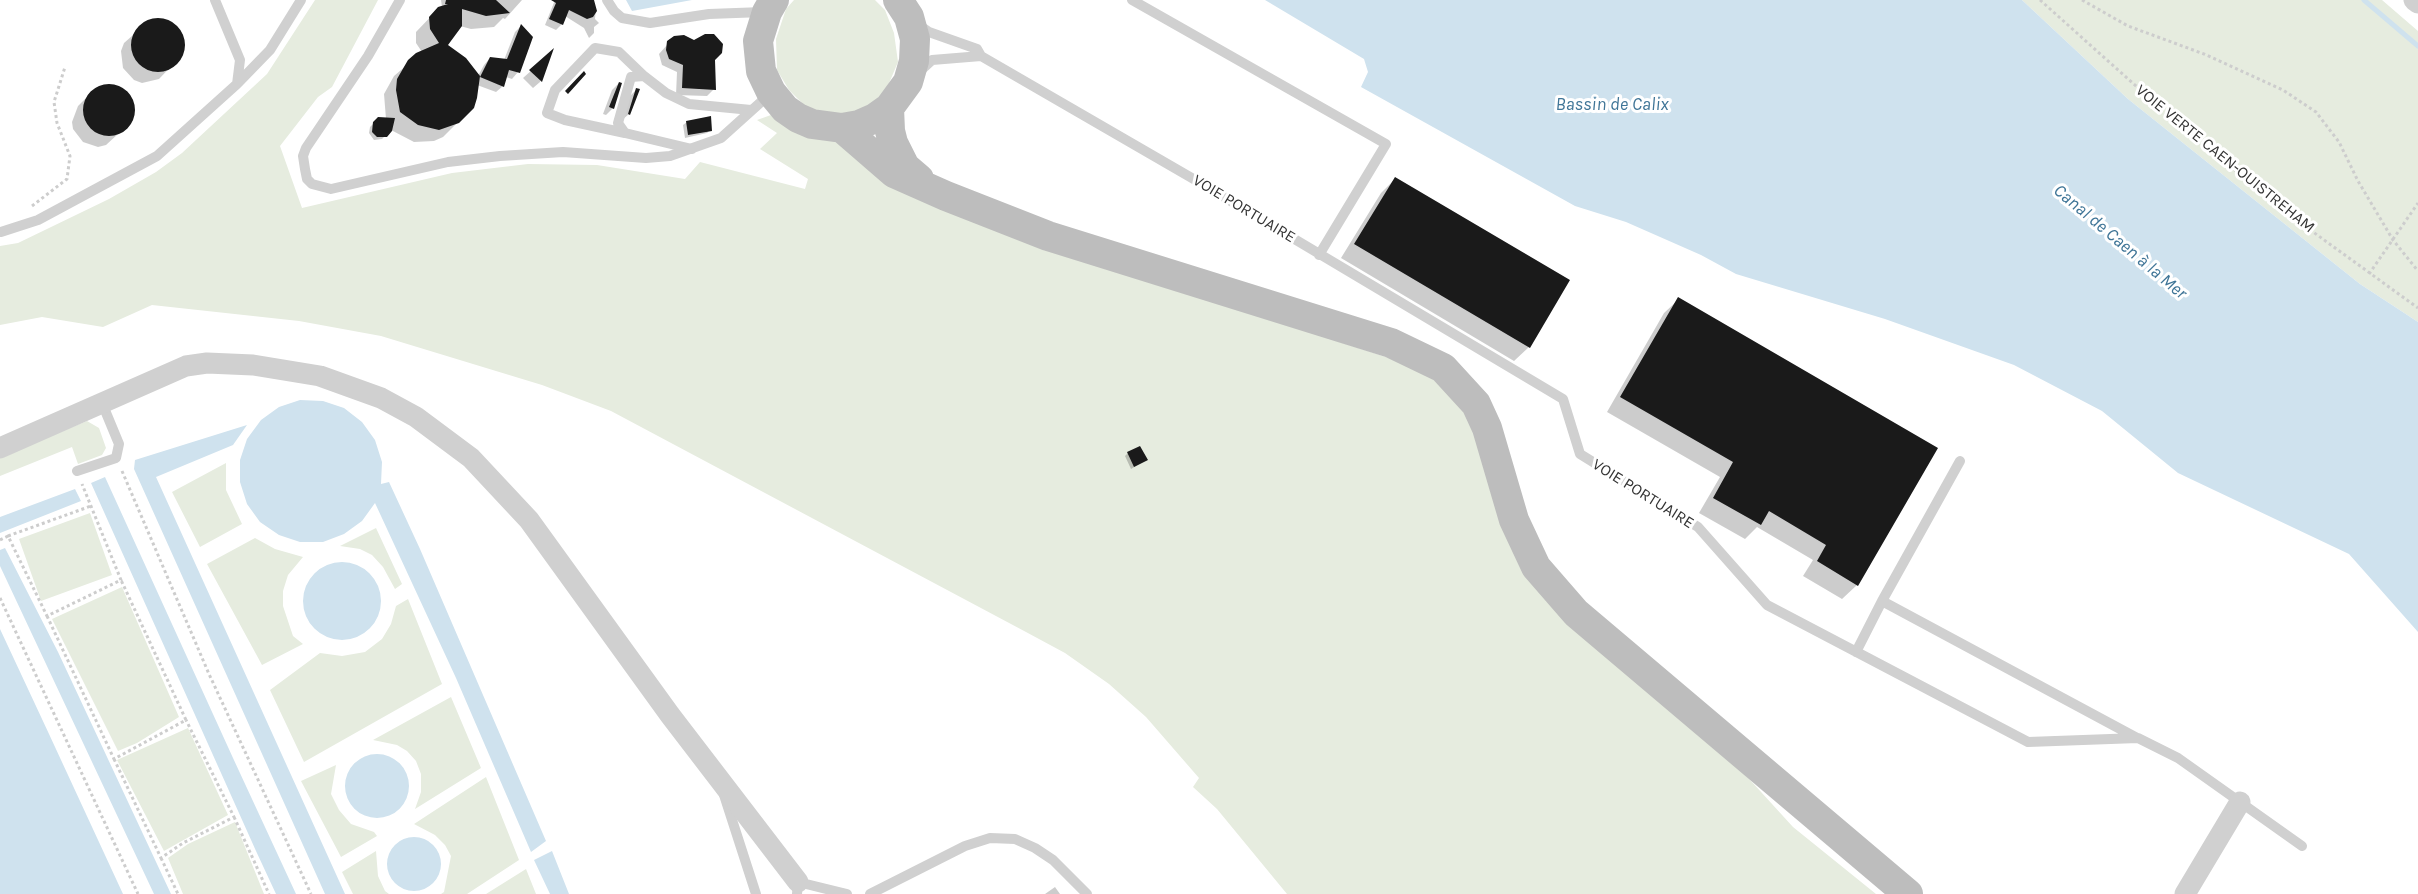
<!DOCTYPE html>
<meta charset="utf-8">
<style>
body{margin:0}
canvas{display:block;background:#fff}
</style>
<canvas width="2418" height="894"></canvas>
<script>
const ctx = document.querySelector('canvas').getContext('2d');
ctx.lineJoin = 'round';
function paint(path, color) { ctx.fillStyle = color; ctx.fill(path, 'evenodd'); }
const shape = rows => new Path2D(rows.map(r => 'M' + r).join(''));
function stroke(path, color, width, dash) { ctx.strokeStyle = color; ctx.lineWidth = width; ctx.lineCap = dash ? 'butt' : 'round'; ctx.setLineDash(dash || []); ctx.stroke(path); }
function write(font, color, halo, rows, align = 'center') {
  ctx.font = font + ' Karla,sans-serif'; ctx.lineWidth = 6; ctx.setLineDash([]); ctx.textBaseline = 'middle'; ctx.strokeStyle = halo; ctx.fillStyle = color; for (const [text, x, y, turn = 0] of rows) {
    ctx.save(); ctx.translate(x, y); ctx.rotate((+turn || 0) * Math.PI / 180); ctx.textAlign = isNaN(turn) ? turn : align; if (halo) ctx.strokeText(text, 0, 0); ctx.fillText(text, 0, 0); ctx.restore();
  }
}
paint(shape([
 [315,0,378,0,332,87,318,97,280,146,302,208,452,173,528,164,597,165,685,179,700,162,805,189,808,179,760,149,777,133,757,120,771,115,833,138,1130,274,1423,369,1474,420,1503,521,1720,747,1793,827,1876,894,1287,894,1217,809,1193,787,1199,778,1146,717,1109,684,1065,653,1026,632,611,411,542,385,381,336,299,321,152,305,103,327,42,317,0,325,0,246,18,243,109,199,156,172,182,153,267,74],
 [794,0,875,0,885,10,894,33,898,62,887,88,869,108,852,117,808,109,789,90,777,70,776,39,786,9],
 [2022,0,2382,0,2418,31,2418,322,2360,284,2128,99],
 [87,421,99,428,106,448,102,455,78,464,72,447,0,476,0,457],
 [226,463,226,490,242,524,200,547,172,492],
 [90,513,112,575,41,601,19,539],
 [376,528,402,584,395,589,383,567,372,555,360,549,340,546],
 [255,538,275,549,303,557,288,575,283,591,283,606,293,636,303,644,262,665,207,564],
 [122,587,179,717,137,743,118,751,52,619],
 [408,599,442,684,304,762,270,690,320,653,342,656,365,652,382,639,391,624,396,606],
 [451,697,481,768,415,809,421,792,421,774,416,761,407,751,397,745,373,740],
 [188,728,228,815,164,851,117,760],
 [336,765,331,794,339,810,351,824,374,832,377,836,341,857,301,781],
 [486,777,519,860,467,894,441,894,444,892,451,856,445,845,435,835,414,824],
 [235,822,264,894,183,894,168,858,188,844],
 [376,851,378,876,385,891,389,894,353,894,342,872],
 [526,869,536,894,486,894]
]), '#e6ecdf');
paint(shape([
 [626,0,692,0,632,11],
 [1265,0,2022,0,2128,99,2360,284,2418,322,2418,632,2349,554,2178,473,2102,411,2014,365,1885,319,1736,274,1701,255,1626,222,1575,206,1361,87,1368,72,1364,59],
 [300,400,323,401,344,408,362,422,375,440,382,462,381,484,389,482,420,549,546,841,531,852,456,678,375,503,362,521,344,534,323,542,300,542,279,535,260,522,247,504,240,482,240,460,247,439,261,420,279,407],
 [247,425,233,445,156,477,345,894,325,894,134,469,135,460],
 [105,477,233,758,296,894,276,894,256,851,91,483],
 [75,489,81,501,0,533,0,517],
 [5,548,58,652,171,894,154,894,0,566,0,550],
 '303 601a39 39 0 1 1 78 0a39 39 0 1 1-78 0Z',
 [0,629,49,734,123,894,0,894],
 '345 786a32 32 0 1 1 64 0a32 32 0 1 1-64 0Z',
 '387 864a27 27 0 1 1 54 0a27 27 0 1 1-54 0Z',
 [552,851,569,894,550,894,534,860]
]), '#cfe2ee');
paint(shape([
 [441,0,522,0,505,19,503,18,494,27,471,29,460,26,446,46,478,76,484,65,490,58,504,60,515,32,521,26,518,72,512,79,506,77,503,86,496,92,477,85,458,122,443,137,434,141,414,142,391,130,382,139,374,140,369,133,370,127,378,119,386,119,384,94,394,76,422,52,416,43,416,32,438,9,442,7],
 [555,0,586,0,596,8,595,19,599,23,594,27,594,33,589,38,584,28,565,16,562,24,556,30,545,25],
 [166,20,173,24,183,38,182,55,159,79,142,83,134,80,123,68,121,51,124,43,149,21],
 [667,45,714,60,714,89,707,96,676,95,677,72,662,65,659,54],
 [551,53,540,82,533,88,523,78],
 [619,83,613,108,606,115,603,114,612,90],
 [103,86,119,88,126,92,133,107,130,123,106,145,98,147,83,142,73,129,72,122,78,106,89,95],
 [636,90,629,114,622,120,629,97],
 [687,122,710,130,707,133,685,138,683,125],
 [1395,179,1529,347,1514,361,1341,258,1381,193],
 [1679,299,1857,585,1842,599,1803,576,1813,560,1757,527,1745,539,1699,513,1720,477,1607,412,1664,313],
 [1128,453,1146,460,1131,469,1125,456],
 [1055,887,1060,894,1045,894]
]), '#0003');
stroke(shape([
 [2364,0,2418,46]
]), '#cfe2ee', 5);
paint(shape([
 [446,0,496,0,510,13,486,16,462,9,462,26,448,45,466,58,480,76,477,98,474,108,459,123,439,130,418,125,400,112,396,90,397,79,408,60,416,53,439,43,430,29,429,17,438,7,448,4,445,4],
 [551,0,594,0,597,11,593,17,587,19,569,10,563,25,549,19,556,3],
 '131 45a27 27 0 1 1 54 0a27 27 0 1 1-54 0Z',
 [521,24,533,37,520,73,509,70,504,87,480,77,490,57,507,59],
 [705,34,714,34,723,44,722,53,715,60,716,90,682,88,683,65,669,59,666,50,667,41,674,36,684,35,694,40],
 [554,48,542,82,529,70],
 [584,71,586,74,568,94,565,91],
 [619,82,622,83,614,109,609,107],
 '83 110a26 26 0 1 1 52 0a26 26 0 1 1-52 0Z',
 [636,88,640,89,630,115,628,114],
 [711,116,712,131,688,135,686,121],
 [378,117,395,118,392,131,387,137,377,137,372,132,373,122],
 [1395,177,1570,280,1530,348,1354,244],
 [1678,297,1938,448,1858,586,1817,561,1826,545,1769,511,1761,525,1713,498,1733,462,1620,397],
 [1140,446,1148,460,1134,467,1127,452]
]), '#1a1a1a');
stroke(shape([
 [2040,0,2192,136,2309,229,2418,308],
 [2082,0,2128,26,2204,54,2283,90,2316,112,2339,142,2358,181,2393,240,2418,271],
 [32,206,67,179,70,156,57,123,54,102,65,67],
 [2369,274,2418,203],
 [122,471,209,674,311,894],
 [8,536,91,506],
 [0,540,8,536,47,616,121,580,82,484],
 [0,598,138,894],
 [47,616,114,759,186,720,121,580],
 [114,759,161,858,183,843,234,817,186,720],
 [234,817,269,894],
 [161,858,178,894]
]), '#cdcdcd', 3, [3, 3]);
stroke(shape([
 [400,0,368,56,306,148,303,156,305,169,307,179,312,184,331,189,448,162,500,156,563,152,646,158,670,156,721,138,771,93],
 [607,0,614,11,622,18,650,23,709,14,763,12],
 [1132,0,1386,144,1319,255],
 [919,25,929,32,977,49,981,56,1197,181,1563,399,1580,454,1698,527,1767,605,2028,742,2138,738,2178,758,2302,846],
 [920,71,932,60,981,56],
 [237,84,270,50,301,0],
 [625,133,565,120,547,113,555,90,595,48,619,52,644,76],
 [692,149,625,133,618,123,631,77,644,76,666,93,689,104,751,110],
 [1,232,38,220,157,156,237,84,240,60,215,0],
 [1960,461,1882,601,2137,738],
 [77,471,116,458,119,444,102,403],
 [1856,652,1882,601],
 [724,795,756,894],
 [797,894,798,882,847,894],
 [870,894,965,846,990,838,1015,839,1035,848,1053,860,1087,894]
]), '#d0d0d0', 10);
stroke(shape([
 [2414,0,2418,3],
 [0,448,186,366,207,363,253,365,320,376,381,398,416,417,471,458,529,520,670,715,798,882],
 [2185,894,2240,802]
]), '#d0d0d0', 21);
stroke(shape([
 [774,0,767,12,758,41,761,71,771,92,785,109,798,118,812,124,842,128,859,125,875,118,889,108,908,82,914,61,915,39,909,17,898,0],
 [889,108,890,131,893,143,905,167,919,179],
 [842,128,894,173,946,196,1048,236,1391,343,1443,368,1476,404,1487,428,1514,520,1536,567,1576,613,1908,894]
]), '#bdbdbd', 30);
write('16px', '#333', '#fff', [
 ["VOIE VERTE CAEN-OUISTREHAM",2225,159,39],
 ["VOIE PORTUAIRE",1244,209,31],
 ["VOIE PORTUAIRE",1643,494,32]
]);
write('italic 18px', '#3f7597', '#fff', [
 ["Bassin de Calix",1612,105],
 ["Canal de Caen à la Mer",2120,242,40]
]);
</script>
